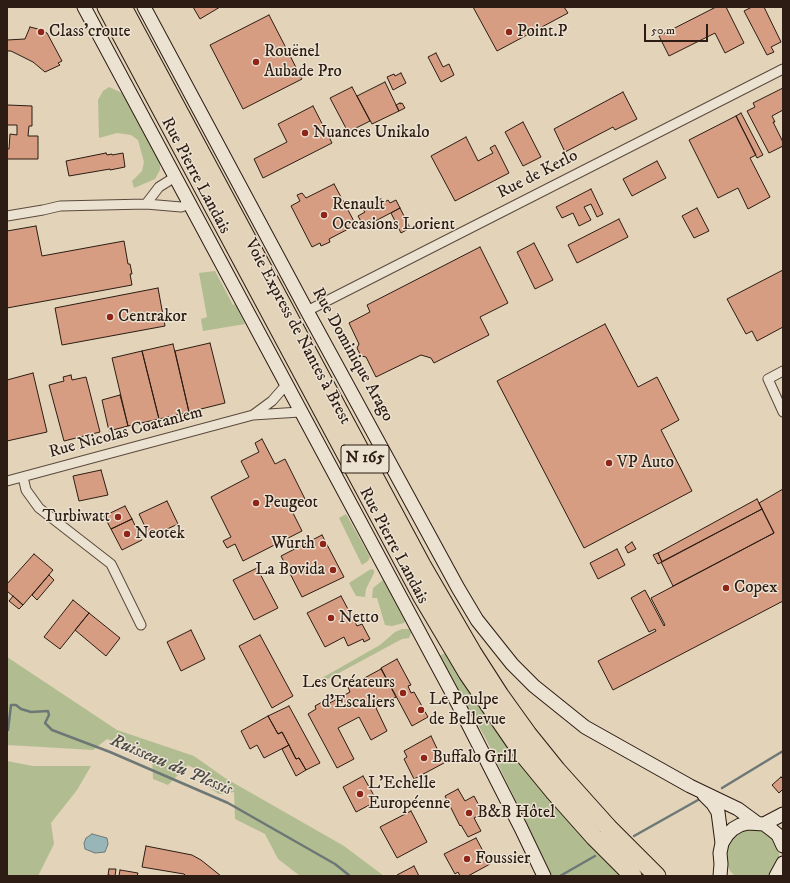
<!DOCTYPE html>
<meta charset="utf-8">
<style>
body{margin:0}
#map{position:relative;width:790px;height:883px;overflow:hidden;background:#e2d3b9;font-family:"IM FELL DW Pica",serif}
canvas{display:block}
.frame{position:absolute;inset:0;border:8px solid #2c1c13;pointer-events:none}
.scale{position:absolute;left:644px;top:24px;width:64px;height:18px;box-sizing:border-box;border:2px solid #2c1c13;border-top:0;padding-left:5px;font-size:12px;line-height:14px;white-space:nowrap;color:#2c1c13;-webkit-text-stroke:3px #ece2d2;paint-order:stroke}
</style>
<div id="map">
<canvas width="790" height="883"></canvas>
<div class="frame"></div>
<div class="scale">50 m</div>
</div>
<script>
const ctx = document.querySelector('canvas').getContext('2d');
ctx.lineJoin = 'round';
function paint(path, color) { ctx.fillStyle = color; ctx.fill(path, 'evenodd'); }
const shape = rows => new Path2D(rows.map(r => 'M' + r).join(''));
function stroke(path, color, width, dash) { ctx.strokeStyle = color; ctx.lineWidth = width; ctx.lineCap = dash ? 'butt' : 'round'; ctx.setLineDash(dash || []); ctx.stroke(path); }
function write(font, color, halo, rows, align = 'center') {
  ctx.font = font + ' "IM FELL DW Pica",serif'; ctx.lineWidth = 3; ctx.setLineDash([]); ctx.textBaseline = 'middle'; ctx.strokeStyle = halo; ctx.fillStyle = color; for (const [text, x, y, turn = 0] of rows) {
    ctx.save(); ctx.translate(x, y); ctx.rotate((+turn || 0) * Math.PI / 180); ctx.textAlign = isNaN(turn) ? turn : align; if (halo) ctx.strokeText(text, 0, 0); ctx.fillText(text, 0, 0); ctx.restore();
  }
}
paint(shape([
 [109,87,120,92,124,95,160,160,160,170,155,179,134,188,132,181,142,171,144,162,138,140,131,135,117,133,99,138,98,100,103,91],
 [215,271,233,305,235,304,245,324,203,331,201,319,207,317,199,273],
 [346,514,370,557,368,561,362,565,339,518],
 [371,569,374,570,374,573,366,589,365,597,356,596,349,583],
 [383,580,405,621,404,623,392,626,385,625,377,598,372,598,373,588],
 [402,629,410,629,411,633,409,638,402,639,326,680,324,680,322,678,380,645,395,632],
 [445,653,478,704,512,753,566,819,602,858,621,876,552,876,486,739,439,656],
 [7,657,117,730,194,756,225,778,344,846,384,876,300,876,278,859,265,834,235,819,234,792,219,794,208,787,209,777,188,765,168,785,153,779,152,755,107,739,93,750,7,745],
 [7,761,33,766,91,766,77,790,51,823,54,844,38,876,7,876],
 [756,827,769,833,779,850,779,861,770,876,735,876,730,871,726,862,727,844,735,833]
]), '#b1bd91');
const water = shape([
 [92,834,107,838,108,844,105,852,95,853,85,849,84,843,86,838,92,834]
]);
paint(water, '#98b6b8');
stroke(water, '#6d7876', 1);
stroke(shape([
 [7,730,8,730,11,705,16,705,21,709,31,712,48,711,49,715,45,723,52,730,110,752,228,803,335,864,350,876],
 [722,788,783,751],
 [634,836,698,800],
 [560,876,595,856]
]), '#6d7876', 2.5);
const building = shape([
 [193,7,220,7,200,19,193,7],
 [473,7,564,7,568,13,497,51,473,7],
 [716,7,726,7,744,43,725,53,715,33,669,56,659,36,716,7],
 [752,7,764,7,781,42,771,47,774,52,767,55,744,11,752,7],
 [269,15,302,79,243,109,210,45,269,15],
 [30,27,38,29,47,33,62,61,58,63,60,65,45,72,33,62,11,51,7,51,7,40,25,39,30,27],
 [436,53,443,67,449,64,454,75,441,82,428,57,436,53],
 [401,73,406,83,393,90,387,77,394,74,395,76,401,73],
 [385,82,399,111,372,124,357,96,385,82],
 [352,87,370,121,348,132,330,98,352,87],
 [783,88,783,110,772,116,775,122,773,122,783,142,783,146,769,153,747,111,755,107,753,103,783,88],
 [623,92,637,119,615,130,613,127,565,152,554,129,623,92],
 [400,103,400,104,402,103,405,108,399,111,396,105,400,103],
 [7,105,32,106,32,126,29,126,28,136,38,136,38,159,7,159,7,149,9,149,10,134,17,135,17,125,7,125,7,105],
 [313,106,332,143,263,178,254,159,287,142,278,124,313,106],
 [741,113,763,155,757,158,736,116,741,113],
 [736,116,756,155,750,158,770,197,748,209,738,188,718,198,689,140,736,116],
 [523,122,541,157,523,166,505,132,523,122],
 [466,137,478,161,493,153,490,148,495,145,509,173,455,201,431,156,466,137],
 [106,153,107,155,112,154,112,155,123,153,125,167,110,170,110,169,69,176,66,161,106,153],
 [657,161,666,178,632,196,623,179,657,161],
 [334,184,356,225,329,239,330,242,321,246,320,243,312,247,291,206,300,201,297,195,302,193,306,198,334,184],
 [591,189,603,214,597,217,591,204,584,207,591,220,579,226,573,213,562,218,556,207,591,189],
 [381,199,383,203,388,200,390,203,396,200,400,208,364,227,358,216,365,212,363,209,381,199],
 [400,208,410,228,401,233,391,213,400,208],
 [697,208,709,231,694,238,682,216,697,208],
 [619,219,628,237,577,263,568,245,619,219],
 [36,226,42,256,124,241,128,264,130,264,132,274,130,274,132,285,7,308,7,231,36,226],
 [534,243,553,280,535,289,517,252,534,243],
 [480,247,508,303,480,317,489,335,434,363,431,358,421,355,376,377,366,357,361,356,357,348,359,344,349,323,370,312,367,305,480,247],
 [783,270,783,327,757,341,752,331,746,334,727,299,783,270],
 [158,288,165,326,62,345,55,308,158,288],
 [605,324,638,387,657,377,679,420,661,430,692,491,584,548,497,381,605,324],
 [210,343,225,403,189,412,175,351,210,343],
 [173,344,189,412,159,419,142,351,173,344],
 [142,351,159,419,128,426,112,358,142,351],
 [33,373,47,432,7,441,7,380,33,373],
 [71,375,72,380,86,377,100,432,64,441,49,385,64,381,63,377,71,375],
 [120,395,128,426,109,431,102,400,120,395],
 [262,439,275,464,285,459,305,499,290,507,302,531,243,561,235,544,227,548,223,541,231,537,211,497,249,477,241,461,259,452,255,443,262,439],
 [101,470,108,495,79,501,73,476,101,470],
 [783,489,783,601,613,690,598,661,656,631,655,629,649,632,631,598,645,590,664,626,665,625,651,598,774,533,759,503,783,489],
 [757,499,762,509,662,562,658,553,757,499],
 [167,501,178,524,150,537,139,514,167,501],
 [125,506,132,519,111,529,104,516,125,506],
 [762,509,774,533,673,586,661,562,762,509],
 [132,519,142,540,122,550,111,529,132,519],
 [322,535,344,577,302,597,281,556,322,535],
 [632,542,636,549,628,553,625,547,632,542],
 [617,549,625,565,598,579,590,563,617,549],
 [658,553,662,562,658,564,653,555,658,553],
 [34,554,53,570,23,605,7,591,7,584,34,554],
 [257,568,278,608,254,620,233,580,257,568],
 [49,575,54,580,37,600,32,595,49,575],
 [13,596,23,605,19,609,9,601,13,596],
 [341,596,357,626,362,624,370,639,364,642,363,639,348,646,344,637,325,647,307,613,341,596],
 [73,600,89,613,60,649,44,637,73,600],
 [89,613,120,638,106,656,75,630,89,613],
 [191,630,205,659,181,671,167,642,191,630],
 [260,635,293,696,272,708,239,646,260,635],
 [397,659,411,685,408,686,411,693,414,692,428,717,412,726,381,668,397,659],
 [381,669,396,697,376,708,387,731,371,740,359,717,338,728,354,759,337,768,308,714,316,709,315,706,324,701,326,705,350,692,348,687,381,669],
 [289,706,320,763,306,770,299,758,296,759,282,732,278,734,268,716,289,706],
 [268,716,278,734,282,732,289,745,264,758,257,745,250,749,241,731,268,716],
 [431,736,444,763,414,779,404,759,407,757,404,751,431,736],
 [289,745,296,759,299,758,306,770,296,776,282,749,289,745],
 [363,776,377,801,356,812,343,787,363,776],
 [781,777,783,779,783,789,779,793,772,785,781,777],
 [458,789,465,801,474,796,483,813,474,818,481,831,468,837,461,825,460,826,445,796,458,789],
 [411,811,427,842,397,858,380,827,411,811],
 [476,838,490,864,468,876,460,876,458,872,455,874,444,854,476,838],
 [146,846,192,855,201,860,221,876,186,876,184,874,142,867,146,846],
 [414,866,419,876,397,876,397,875,414,866],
 [109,869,116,869,115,876,108,875,109,869],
 [120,870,138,873,137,876,119,876,120,870]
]);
paint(building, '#d79d82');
stroke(building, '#2c1c13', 1);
const street = shape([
 [146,204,159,187,175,177],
 [7,216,43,210,60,206,146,204,181,207,190,204],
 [307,311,783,69],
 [783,371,768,379,783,412],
 [253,415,272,401,286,385],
 [23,477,26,490,39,508,111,564,141,625],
 [7,481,253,415,300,412]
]);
const secondary = shape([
 [84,7,459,706,521,828,544,876],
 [144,7,307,311,458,588,477,620,512,664,534,686,585,727,690,786,738,809,757,823],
 [704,795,713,804,718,812,722,843],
 [764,824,783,814],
 [720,876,721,864,720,853,722,843,727,835,733,829,740,825,748,823,764,824,772,830,778,835,783,846],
 [776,876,783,863]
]);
const highway = shape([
 [106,7,422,597,467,673,522,753,554,792,594,837,633,876],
 [123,7,422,565,473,653,500,695,528,734,557,770,609,828,657,876]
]);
stroke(street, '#5a4a3c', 11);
stroke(secondary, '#2c1c13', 15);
stroke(highway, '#2c1c13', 19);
stroke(street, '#ece2d2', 9);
stroke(secondary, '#ece2d2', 13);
stroke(highway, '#e2d3b9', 17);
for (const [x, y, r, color] of [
 [41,32,4,"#8f2418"],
 [509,32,4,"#8f2418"],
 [256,62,4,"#8f2418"],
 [305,133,4,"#8f2418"],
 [324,215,4,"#8f2418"],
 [110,317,4,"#8f2418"],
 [609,463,4,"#8f2418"],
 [256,503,4,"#8f2418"],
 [118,517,4,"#8f2418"],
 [127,534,4,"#8f2418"],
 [323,544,4,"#8f2418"],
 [333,570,4,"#8f2418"],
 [726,588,4,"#8f2418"],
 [331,618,4,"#8f2418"],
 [403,693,4,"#8f2418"],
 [421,710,4,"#8f2418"],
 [424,758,4,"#8f2418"],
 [360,794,4,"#8f2418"],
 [469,813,4,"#8f2418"],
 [467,859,4,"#8f2418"]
]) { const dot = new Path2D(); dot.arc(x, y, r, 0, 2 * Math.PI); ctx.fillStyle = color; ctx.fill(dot); stroke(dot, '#ece2d2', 1.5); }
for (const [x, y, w] of [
 [365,459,48]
]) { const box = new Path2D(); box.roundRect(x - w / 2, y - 14, w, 28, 3); ctx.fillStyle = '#ece2d2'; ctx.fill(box); stroke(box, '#2c1c13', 1); }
write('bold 16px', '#2c1c13', null, [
 ["N 165",365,459]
]);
write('17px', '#2c1c13', '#ece2d2', [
 ["Class'croute",49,32],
 ["Point.P",517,32],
 ["Rouënel",264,52],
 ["Aubade Pro",264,72],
 ["Nuances Unikalo",313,133],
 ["Renault",332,205],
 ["Occasions Lorient",332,225],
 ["Centrakor",118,317],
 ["VP Auto",617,463],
 ["Peugeot",264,503],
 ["Turbiwatt",110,517,"right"],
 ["Neotek",135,534],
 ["Wurth",315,544,"right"],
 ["La Bovida",325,570,"right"],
 ["Copex",734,588],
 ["Netto",339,618],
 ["Les Créateurs",395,683,"right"],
 ["d'Escaliers",395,703,"right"],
 ["Le Poulpe",429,700],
 ["de Bellevue",429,720],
 ["Buffalo Grill",432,758],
 ["L'Echelle",368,784],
 ["Européenne",368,804],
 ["B&B Hôtel",477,813],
 ["Foussier",475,859]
], 'left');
write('17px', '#2c1c13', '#ece2d2', [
 ["Rue de Kerlo",538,175,-27],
 ["Rue Pierre Landais",195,176,62],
 ["Voie Express de Nantes à Brest",297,332,62],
 ["Rue Dominique Arago",352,355,61],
 ["Rue Nicolas Coatanlem",126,433,-15],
 ["Rue Pierre Landais",393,546,62]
]);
write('italic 18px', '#4c4a45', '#ece2d2', [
 ["Ruisseau du Plessis",171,766,23]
]);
</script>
